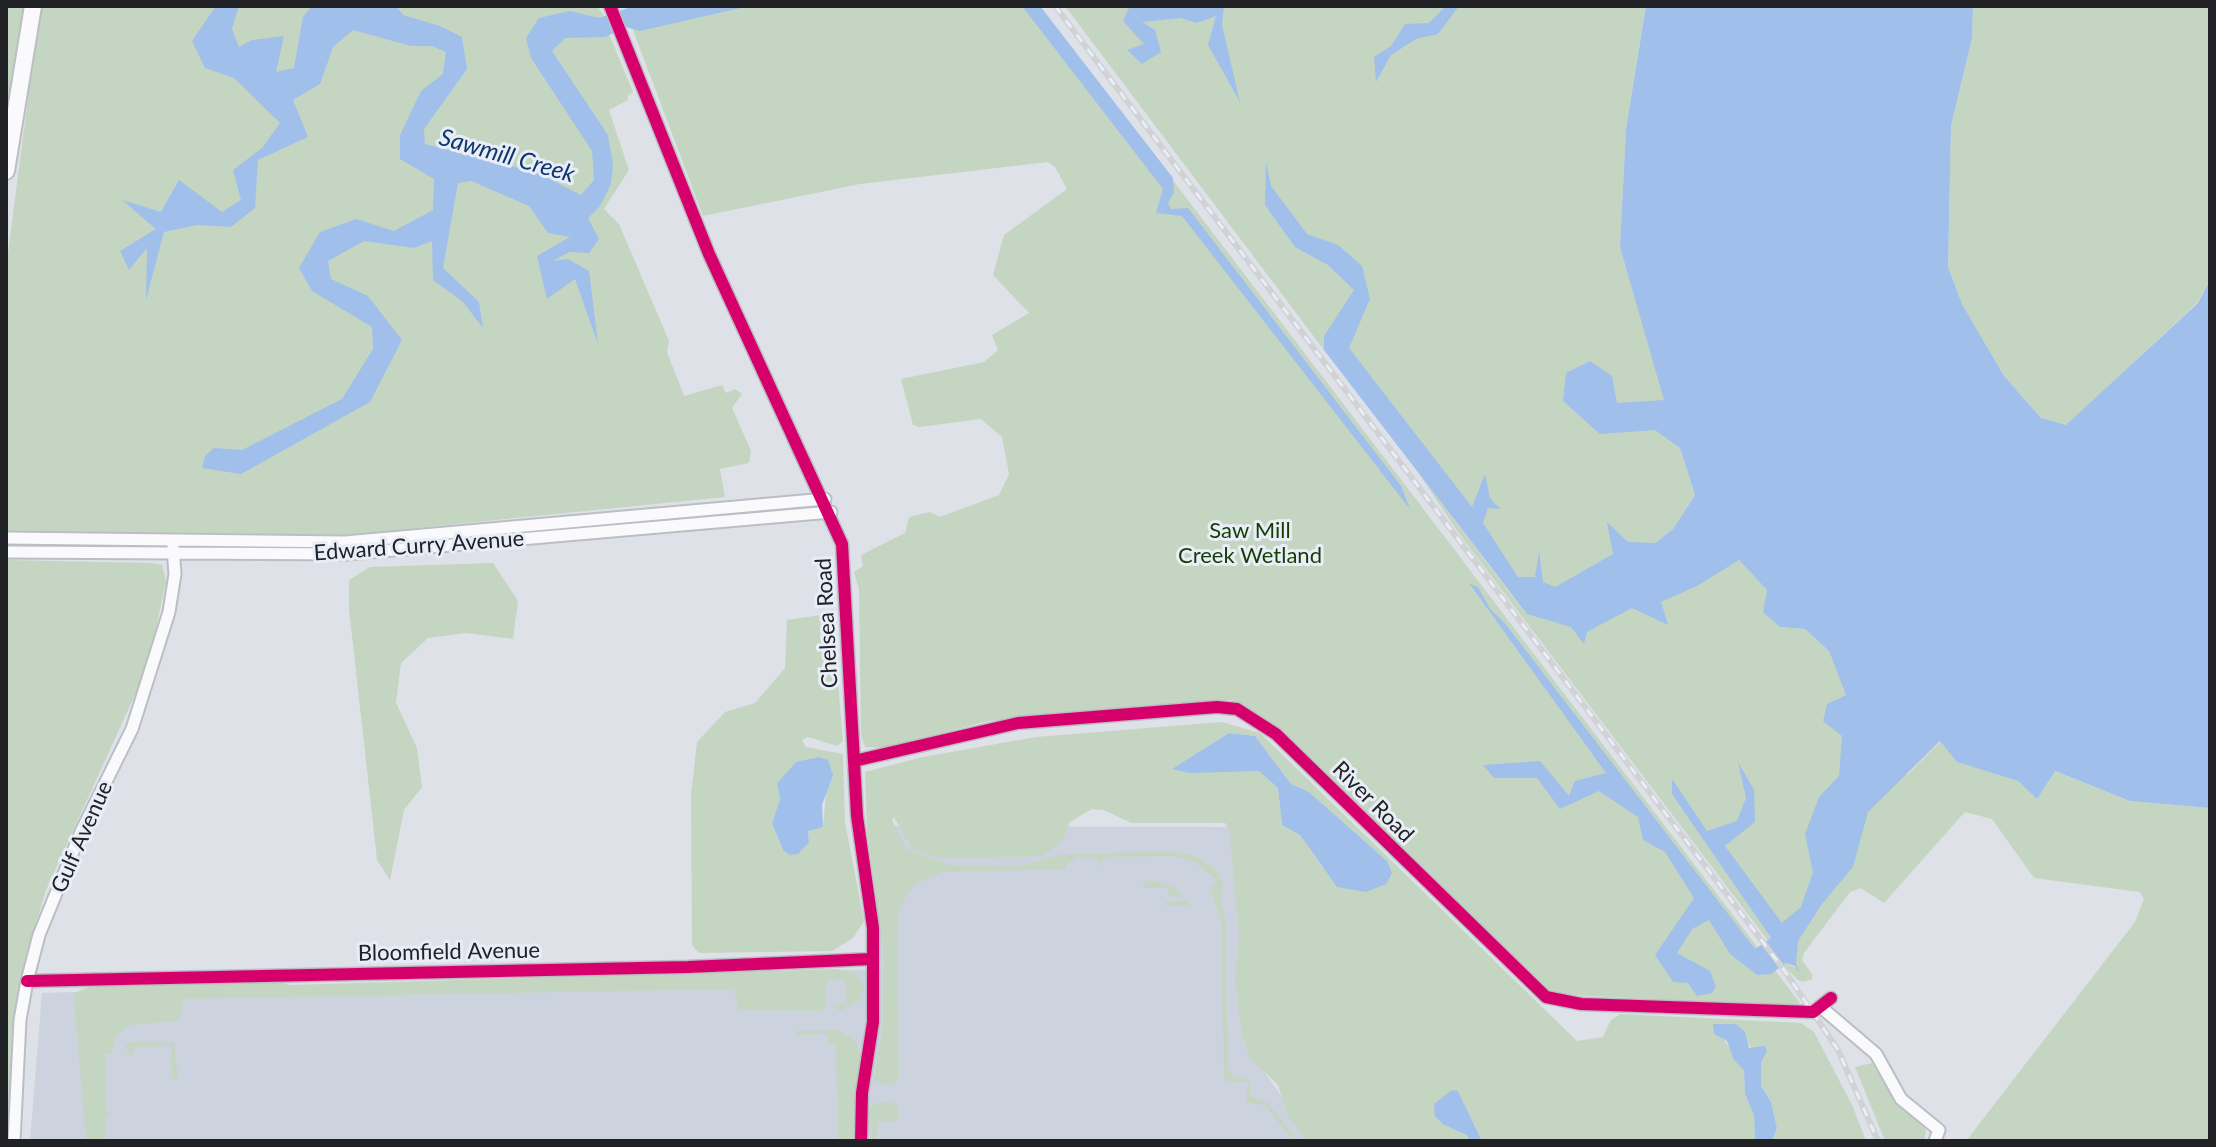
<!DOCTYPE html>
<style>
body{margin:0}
#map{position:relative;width:2216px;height:1147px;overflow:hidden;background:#dee1e8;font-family:Lato,sans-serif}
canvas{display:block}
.frame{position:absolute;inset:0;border:8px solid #202226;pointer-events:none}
</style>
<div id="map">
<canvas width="2216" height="1147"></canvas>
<div class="frame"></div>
</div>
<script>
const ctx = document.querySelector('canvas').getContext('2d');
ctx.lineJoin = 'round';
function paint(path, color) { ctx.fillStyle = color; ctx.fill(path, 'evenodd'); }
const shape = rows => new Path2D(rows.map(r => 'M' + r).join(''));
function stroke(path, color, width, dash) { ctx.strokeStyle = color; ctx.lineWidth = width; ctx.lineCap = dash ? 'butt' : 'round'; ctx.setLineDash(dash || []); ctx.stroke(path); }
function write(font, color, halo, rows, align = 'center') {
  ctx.font = font + ' Lato,sans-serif'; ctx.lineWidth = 6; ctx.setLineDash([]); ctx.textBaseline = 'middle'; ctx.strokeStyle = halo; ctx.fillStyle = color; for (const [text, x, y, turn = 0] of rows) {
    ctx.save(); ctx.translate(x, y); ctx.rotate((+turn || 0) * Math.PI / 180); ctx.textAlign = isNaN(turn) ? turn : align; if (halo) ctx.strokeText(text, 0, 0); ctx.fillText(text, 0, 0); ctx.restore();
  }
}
paint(shape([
 [871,826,1237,827,1250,1052,1313,1141,30,1141,42,993,881,969]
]), '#ccd2de');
paint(shape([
 [6,6,30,6,6,149],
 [40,6,597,6,604,16,602,17,633,92,627,96,628,100,609,110,629,170,604,209,619,224,669,341,667,352,684,396,722,385,726,393,735,389,742,394,732,408,751,451,749,463,720,469,725,497,347,535,6,531,6,268],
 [697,6,1040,6,1800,1003,1790,1006,1554,994,1535,981,1258,714,1230,700,988,721,884,748,865,747,861,735,859,589,854,572,863,566,861,555,905,533,909,517,930,512,940,517,999,495,1009,474,1002,437,981,419,919,427,913,425,901,379,984,362,998,350,992,335,1029,313,993,275,1004,235,1067,189,1055,167,1048,162,860,184,703,216,633,30,627,27],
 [1065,6,1646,6,1626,129,1620,247,1665,400,1666,437,1680,448,1695,495,1673,529,1655,543,1739,560,1767,590,1780,627,1805,629,1829,651,1847,695,1838,699,1907,775,1941,741,1957,762,2018,781,2037,799,2054,771,2130,801,2210,808,2210,1141,1966,1141,2135,922,2144,899,2140,892,2034,878,1992,819,1965,812,1884,903,1861,888,1850,892,1804,953,1802,960,1812,974,1812,979,1803,982,1798,980,1783,965,1786,963,1798,969,1741,894,1771,938,1769,942,1460,535,1417,471,1526,614,1324,336,1324,350],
 [1973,6,2210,6,2210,280,2198,302,2066,426,2041,418,2004,376,1962,304,1948,267,1951,126,1972,38],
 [647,519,647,523,359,550,239,547],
 [6,560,151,563,162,565,166,581,148,666,46,890,24,963,6,1141],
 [493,563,518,601,513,639,466,633,428,638,401,663,396,703,417,748,422,787,404,810,390,880,377,860,349,609,349,580,370,567],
 [821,615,820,638,836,659,843,741,837,746,808,737,802,740,806,747,843,754,845,822,864,921,853,938,832,951,699,953,692,945,691,795,697,742,725,712,755,703,785,668,787,620],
 [796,762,827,784,823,826,808,831,809,842,783,850,772,823,780,799,777,783],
 [1222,722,1260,733,1577,1041,1603,1037,1611,1020,1620,1014,1801,1023,1814,1032,1853,1107,1866,1141,1772,1141,1777,1128,1771,1102,1761,1086,1761,1062,1736,1025,1714,1024,1744,1070,1745,1094,1754,1115,1755,1141,1482,1141,1458,1091,1452,1090,1444,1125,1468,1135,1470,1141,1306,1141,1287,1114,1278,1085,1250,1058,1242,1035,1235,979,1239,939,1230,832,1225,823,1131,823,1104,810,1092,809,1070,822,1063,840,1043,856,938,858,912,849,894,817,892,820,906,849,950,865,1019,866,1060,855,1168,851,1193,855,1216,870,1224,886,1220,897,1225,918,1228,1068,1234,1077,1249,1080,1252,1097,1268,1103,1298,1141,1293,1141,1265,1105,1247,1103,1247,1082,1228,1082,1224,1077,1221,921,1210,888,1217,880,1195,863,1174,856,1102,857,1100,869,1097,857,1075,857,1074,861,1067,862,1065,869,942,872,917,883,904,899,897,918,899,1078,893,1084,885,1085,874,1080,882,1029,884,956,867,830,865,772,923,757,1036,737],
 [1229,733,1255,736,1291,784,1309,792,1387,861,1323,868,1300,835,1282,825,1278,788,1259,771,1173,769],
 [1157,881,1175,888,1190,905,1165,906,1165,902,1183,901,1183,897,1169,896,1168,888,1143,888,1144,881],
 [838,969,857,974,864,986,859,1001,840,1011,832,1005,847,1004,844,979,826,981,826,1006,820,1011,739,1010,734,989,182,999,181,1015,177,1021,130,1025,115,1037,112,1053,105,1054,106,1112,113,1113,106,1116,106,1141,86,1141,74,997,75,993,91,986,281,982,289,985],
 [837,1030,854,1039,860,1053,852,1141,838,1141,836,1043,828,1043,827,1034,795,1035,795,1031],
 [131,1041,174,1043,178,1079,172,1079,171,1046,133,1047,133,1054,129,1055,125,1047],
 [1872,1063,1893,1098,1926,1130,1924,1141,1885,1141,1855,1067],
 [890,1102,898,1107,899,1118,896,1122,877,1122,877,1141,872,1141,872,1126,867,1126,868,1108,876,1103]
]), '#c4d6c2');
paint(shape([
 [216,6,239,6,232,29,239,47,252,40,284,36,276,72,294,68,303,17,312,6,396,6,403,15,440,26,462,37,467,69,424,129,425,144,538,173,581,195,594,180,592,151,531,58,526,38,539,18,570,11,599,18,634,6,749,6,640,31,627,27,605,37,565,38,552,51,608,135,613,165,611,184,600,206,588,218,599,239,589,253,569,252,553,261,568,259,589,271,598,344,575,279,547,299,537,256,570,237,548,233,529,206,471,181,458,183,443,268,479,302,483,328,463,302,433,280,432,241,414,248,364,241,328,261,331,279,368,296,402,340,370,402,241,474,202,468,205,456,214,448,242,450,342,399,373,349,372,327,312,291,299,268,320,232,356,219,394,231,433,210,434,179,400,159,400,135,421,91,443,74,446,52,432,46,411,46,353,30,333,47,320,84,293,100,308,137,258,160,255,208,231,227,197,225,164,232,146,300,147,248,129,270,120,251,156,229,122,200,161,212,179,180,222,212,241,200,233,170,262,148,280,123,234,78,205,68,192,41],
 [1022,6,1040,6,1173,178,1174,192,1168,203,1171,209,1188,208,1401,486,1410,509,1182,216,1156,213,1163,189],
 [1130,6,1224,6,1222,25,1240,102,1208,45,1216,16,1197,23,1180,18,1142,22,1155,30,1161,52,1142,64,1127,50,1144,44,1123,21],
 [1446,6,1459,6,1438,34,1416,39,1391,55,1376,82,1374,57,1391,46,1405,24,1429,23],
 [1646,6,1973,6,1972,38,1951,126,1948,267,1962,304,2004,376,2041,418,2066,425,2198,303,2210,280,2210,808,2130,801,2055,771,2037,799,2018,781,1957,762,1940,741,1868,812,1853,867,1822,904,1798,941,1796,963,1800,974,1795,966,1786,963,1771,974,1757,975,1730,954,1709,920,1692,929,1677,953,1710,971,1716,987,1712,993,1697,996,1688,983,1673,982,1655,955,1694,898,1665,852,1643,840,1638,817,1599,791,1560,809,1537,778,1494,778,1483,765,1540,761,1569,796,1575,781,1606,773,1469,583,1478,587,1490,609,1504,622,1755,949,1771,938,1672,794,1672,779,1707,831,1737,821,1746,798,1738,762,1754,790,1755,822,1725,846,1782,923,1801,907,1813,872,1805,834,1819,797,1839,776,1842,736,1823,721,1827,704,1846,695,1829,651,1805,629,1780,627,1763,612,1767,590,1739,560,1697,586,1661,602,1668,625,1632,608,1587,632,1584,644,1571,627,1527,614,1324,350,1324,336,1354,290,1328,265,1295,247,1265,205,1266,162,1271,186,1307,234,1338,245,1362,266,1370,299,1349,348,1472,507,1485,474,1490,498,1500,509,1488,508,1483,523,1518,577,1535,577,1539,551,1543,582,1555,587,1613,554,1607,522,1628,542,1655,543,1673,529,1695,495,1680,448,1655,430,1600,434,1563,401,1566,373,1590,361,1612,376,1617,403,1664,400,1620,247,1626,129],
 [1229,733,1255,736,1291,784,1309,792,1387,861,1392,873,1386,884,1366,892,1337,887,1300,835,1282,825,1278,788,1259,771,1190,773,1172,769],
 [819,757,828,760,833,775,822,805,823,827,808,831,809,842,798,854,790,855,783,850,772,823,780,799,777,783,796,762],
 [1713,1024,1736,1024,1745,1032,1749,1048,1765,1046,1767,1051,1761,1062,1761,1086,1771,1102,1777,1128,1772,1141,1755,1141,1754,1115,1745,1094,1744,1070,1734,1060,1727,1041,1714,1034],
 [1452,1090,1458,1091,1482,1141,1470,1141,1467,1135,1444,1125,1435,1116,1434,1104]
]), '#a0bfeb');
const minor = shape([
 [610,6,709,254,842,544,857,816,873,928,873,1022,862,1093,861,1141],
 [6,538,345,542,825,499],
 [6,552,348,554,831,512],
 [854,761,1018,723,1217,707,1237,709,1276,734,1546,997,1581,1004,1813,1012,1831,998],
 [27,981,688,967,872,959],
 [1822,1008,1876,1054,1901,1099,1939,1130,1935,1141],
 [14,1141,20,1020,27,981,39,935,81,832,132,729,169,612,175,574,173,547]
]);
const highway = shape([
 [6,171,33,6]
]);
stroke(minor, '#bbbec2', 15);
stroke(highway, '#bbbec2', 20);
stroke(minor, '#fafafc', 11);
stroke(highway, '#fafafc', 16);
const rail = shape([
 [1055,6,1784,970,1838,1050,1878,1141]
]);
stroke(rail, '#d0d2d4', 6);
stroke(rail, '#e8edf8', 3, [9]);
stroke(shape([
 [610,6,709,254,842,544,857,816,873,928,873,1022,862,1093,861,1141],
 [854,761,1018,723,1217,707,1237,709,1276,734,1546,997,1581,1004,1813,1012,1831,998],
 [27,981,688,967,872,959]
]), '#d6006c', 12);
write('22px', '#143f00', '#e8edf8', [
 ["Saw Mill",1250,531],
 ["Creek Wetland",1250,556]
]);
write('22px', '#202226', '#e8edf8', [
 ["Edward Curry Avenue",419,546,-4],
 ["Chelsea Road",827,623,-93],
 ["River Road",1373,802,45],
 ["Gulf Avenue",82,837,-66],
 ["Bloomfield Avenue",449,952,-1]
]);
write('italic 24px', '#0e386c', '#e8edf8', [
 ["Sawmill Creek",507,156,16]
]);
</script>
